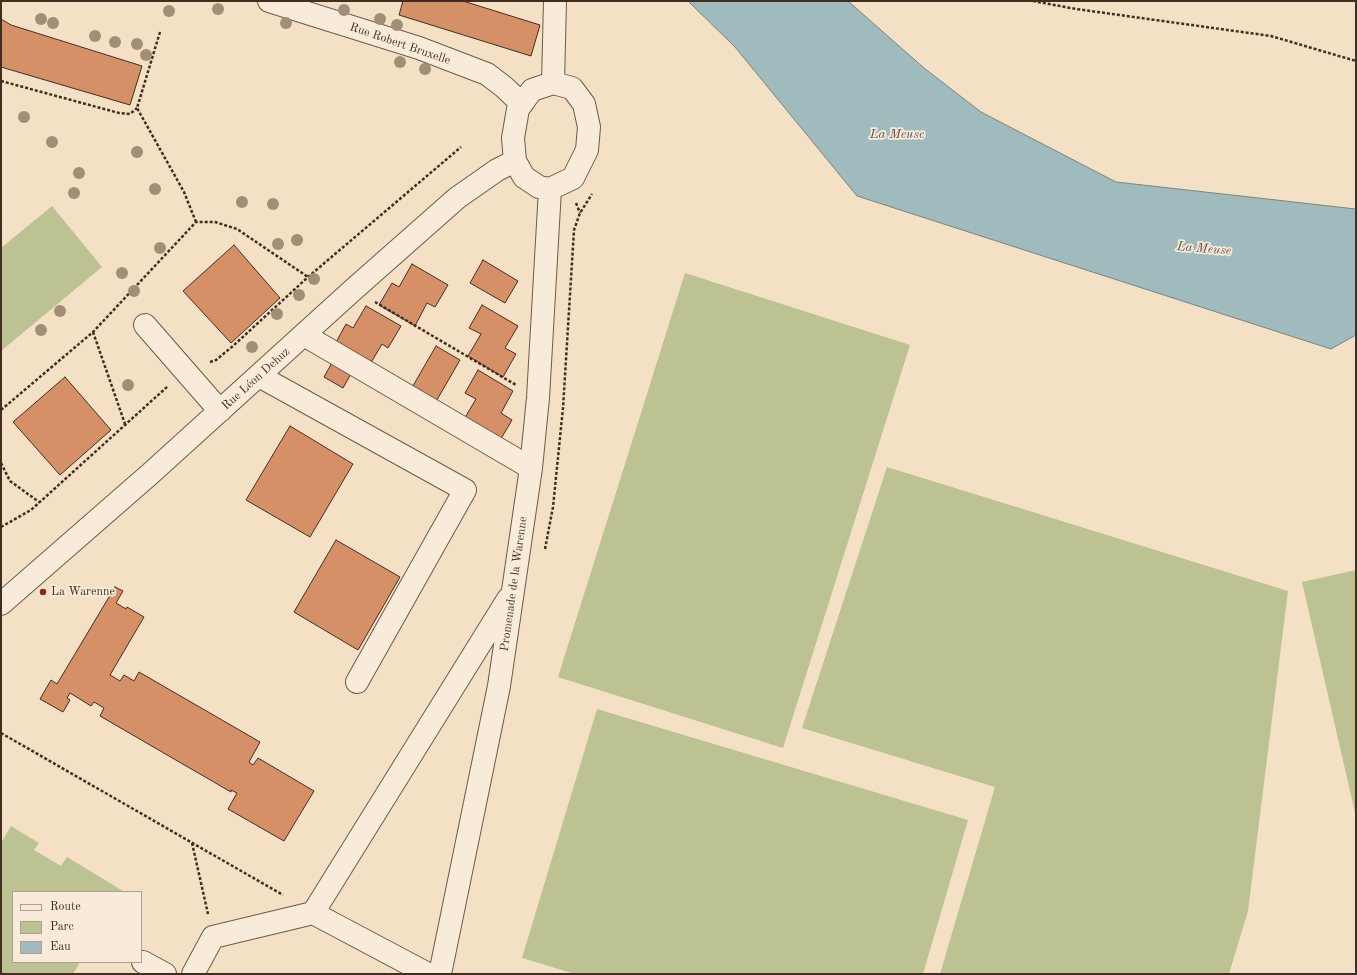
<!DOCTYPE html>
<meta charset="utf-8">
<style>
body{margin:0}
#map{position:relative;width:1357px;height:975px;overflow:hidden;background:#f4e0c4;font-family:"Old Standard TT",serif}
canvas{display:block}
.frame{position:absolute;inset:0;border:2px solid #422e20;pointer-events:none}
.legend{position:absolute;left:12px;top:891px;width:130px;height:72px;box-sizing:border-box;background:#f8ebd9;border:1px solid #af9f8f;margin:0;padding:5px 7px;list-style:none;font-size:12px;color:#422e20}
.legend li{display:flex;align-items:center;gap:8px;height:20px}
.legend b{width:20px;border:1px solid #af9f8f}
</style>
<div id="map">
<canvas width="1357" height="975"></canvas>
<div class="frame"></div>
<ul class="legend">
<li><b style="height:5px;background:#f8ebd9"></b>Route</li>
<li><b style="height:11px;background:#bdc292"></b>Parc</li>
<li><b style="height:11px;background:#9fbbbd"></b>Eau</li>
</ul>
</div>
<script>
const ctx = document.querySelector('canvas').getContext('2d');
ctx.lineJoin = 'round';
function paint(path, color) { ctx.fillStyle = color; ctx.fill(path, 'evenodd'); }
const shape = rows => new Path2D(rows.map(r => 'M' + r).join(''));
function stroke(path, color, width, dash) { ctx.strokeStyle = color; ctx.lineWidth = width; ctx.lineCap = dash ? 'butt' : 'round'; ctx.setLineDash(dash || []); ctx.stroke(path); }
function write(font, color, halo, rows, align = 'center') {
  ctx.font = font + ' "Old Standard TT",serif'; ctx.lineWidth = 3.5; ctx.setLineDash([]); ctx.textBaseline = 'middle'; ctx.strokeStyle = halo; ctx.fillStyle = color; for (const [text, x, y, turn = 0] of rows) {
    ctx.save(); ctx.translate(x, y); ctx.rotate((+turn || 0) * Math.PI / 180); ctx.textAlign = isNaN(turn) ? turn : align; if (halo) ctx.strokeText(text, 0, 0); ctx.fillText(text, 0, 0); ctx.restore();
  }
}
paint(shape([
 [52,206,102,267,1,351,1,248],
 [685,273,910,345,783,748,558,677],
 [887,467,1288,591,1248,911,1229,974,940,974,995,787,802,728],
 [1356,570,1356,817,1302,582],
 [597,709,968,820,923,974,575,974,522,958],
 [11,826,39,843,34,850,61,866,67,857,123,891,13,892,13,962,80,962,73,974,1,974,1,843]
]), '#bdc292');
const water = shape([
 [688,1,848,1,924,68,981,112,1116,182,1356,209,1356,335,1331,349,857,196,735,47,688,1]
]);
paint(water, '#9fbbbd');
stroke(water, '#7a837e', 1);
const building = shape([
 [403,1,463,1,540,25,531,56,399,15,403,1],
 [1,19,11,25,142,66,130,105,1,67,1,19],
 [234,245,280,298,231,343,183,291,234,245],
 [483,260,518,281,505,303,470,283,483,260],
 [412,264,448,285,435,307,427,303,415,326,379,305,392,283,399,287,412,264],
 [482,305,518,326,505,348,516,354,503,377,468,356,481,334,469,328,482,305],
 [366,306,401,326,388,348,382,344,369,366,334,346,346,324,353,328,366,306],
 [436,346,460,360,434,405,410,391,436,346],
 [333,361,352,372,343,388,324,377,333,361],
 [478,370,513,391,501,413,512,420,499,442,463,421,476,399,465,393,478,370],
 [65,377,111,430,60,475,13,422,65,377],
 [290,426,353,464,310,537,246,500,290,426],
 [336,540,400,577,358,650,294,612,336,540],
 [115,587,123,591,116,603,126,609,127,607,144,617,110,675,120,681,124,675,134,681,139,672,260,742,249,762,253,765,258,758,314,791,284,841,228,809,237,793,231,790,231,792,100,716,104,708,94,702,91,706,70,693,67,698,70,700,63,712,40,699,51,680,57,684,115,587]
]);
paint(building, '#d69068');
stroke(building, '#422e20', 1);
const minor = shape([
 [269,1,419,48,487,74,504,87,522,104],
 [553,83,572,88,584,104,589,127,587,150,573,178,550,189,539,187,524,177,515,161,513,138,518,109,532,90,553,83],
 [553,83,555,1],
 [145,325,220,411],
 [304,335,531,468],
 [259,376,465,490,357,682],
 [1,604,150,474,354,289,457,198,497,170,515,161],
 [143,962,165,974],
 [193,974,213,937,313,913],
 [428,974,313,913,508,599],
 [440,974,499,686,531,468,538,398,550,189]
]);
stroke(minor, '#6e5a49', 24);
stroke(shape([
 [1033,1,1076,9,1271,36,1356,61],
 [160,32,137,108,184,192,196,222],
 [1,81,119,113,130,114,137,108],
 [576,203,580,213],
 [375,302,516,385],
 [93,332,125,424],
 [210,362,216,360,233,346,308,277,461,147],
 [1,410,93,332,196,222,215,222,237,229,308,277],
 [1,463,10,481,39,502],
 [1,527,31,510,168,386],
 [545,549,553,507,563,408,574,230,580,213,592,194],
 [1,733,283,895],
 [192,843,208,914]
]), '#422e20', 2.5, [3, 2]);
stroke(minor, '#f8ebd9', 22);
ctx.fillStyle = '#a08f76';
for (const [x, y] of [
 [218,9],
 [344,10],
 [169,11],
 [41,19],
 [380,19],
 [53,23],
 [286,23],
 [397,25],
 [95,36],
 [115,42],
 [137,44],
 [146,55],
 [400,62],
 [425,69],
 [24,117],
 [52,142],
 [137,152],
 [79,173],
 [155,189],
 [74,193],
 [242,202],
 [273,204],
 [297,240],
 [278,244],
 [160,248],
 [122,273],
 [314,279],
 [134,291],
 [299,295],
 [60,311],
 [277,314],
 [41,330],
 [252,347],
 [128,385]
]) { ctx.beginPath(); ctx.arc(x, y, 6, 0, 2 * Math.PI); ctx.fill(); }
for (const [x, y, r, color] of [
 [43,592,4,"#8f2418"]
]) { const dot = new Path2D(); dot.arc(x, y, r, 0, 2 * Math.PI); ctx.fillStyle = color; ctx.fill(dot); stroke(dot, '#f8ebd9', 1.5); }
write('12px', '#422e20', '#f8ebd9', [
 ["Rue Robert Bruxelle",400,44,19],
 ["Rue Léon Dehuz",256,379,-42],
 ["Promenade de la Warenne",514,584,-82]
]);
write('12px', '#422e20', '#f8ebd9', [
 ["La Warenne",51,592]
], 'left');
write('italic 13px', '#595147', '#f8ebd9', [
 ["La Meuse",897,135],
 ["La Meuse",1204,249,5]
]);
</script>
